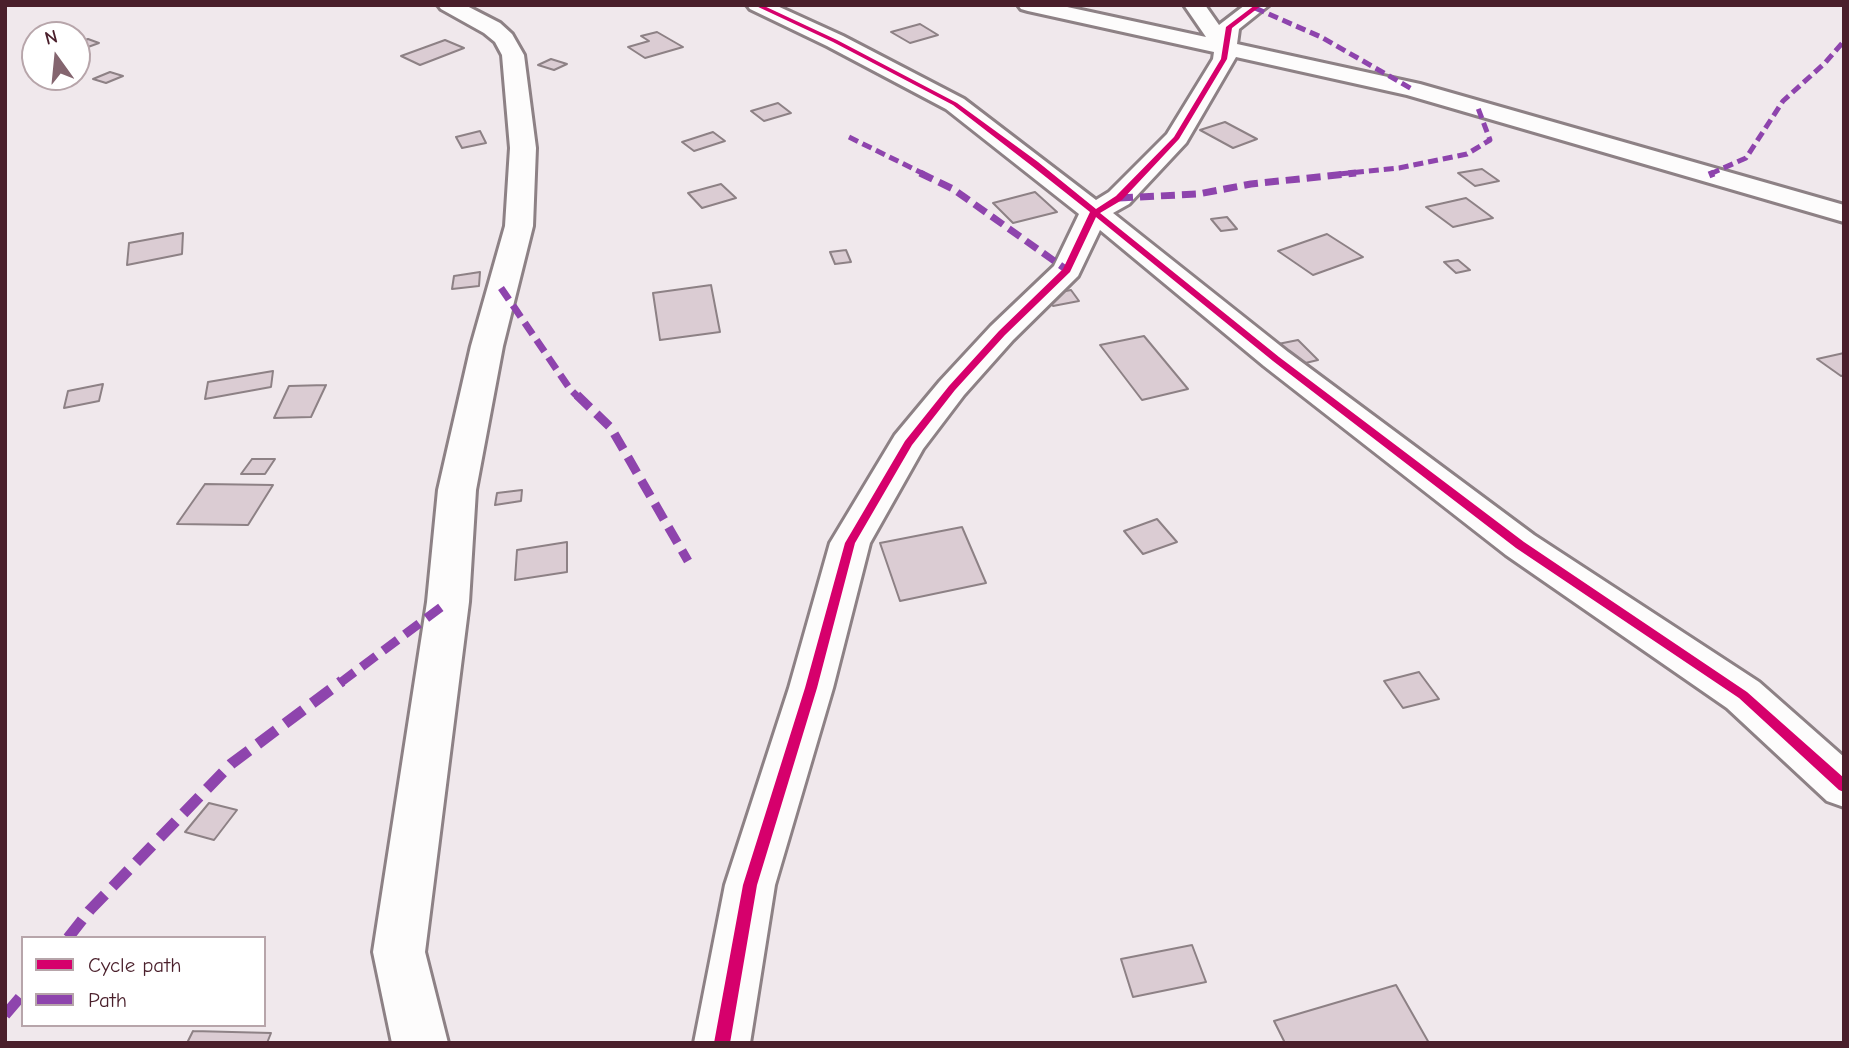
<!DOCTYPE html>
<style>
body{margin:0}
#map{position:relative;width:1849px;height:1048px;overflow:hidden;background:#f0e8ec;font-family:"Comic Neue",sans-serif}
canvas{display:block}
.frame{position:absolute;inset:0;border:7px solid #4a1f2b;pointer-events:none}
.legend{position:absolute;left:21px;top:936px;width:245px;height:91px;box-sizing:border-box;background:#fff;border:2px solid #b7a5aa;margin:0;padding:9px 12px;list-style:none;font-size:21px;color:#4a1f2b}
.legend li{display:flex;align-items:center;gap:14px;height:35px}
.legend b{width:35px;border:2px solid #b7a5aa}
.north{position:absolute;left:21px;top:21px;width:70px;height:70px;box-sizing:border-box;background:#fff;border:2px solid #b7a5aa;border-radius:50%;rotate:345deg;font-size:19px;font-weight:700;line-height:28px;text-align:center;color:#4a1f2b}
.north::after{content:'';display:block;margin:auto;width:24px;height:32px;background:#84656f;clip-path:polygon(50% 0,100% 100%,50% 72%,0 100%)}
</style>
<div id="map">
<canvas width="1849" height="1048"></canvas>
<div class="frame"></div>
<ul class="legend">
<li><b style="height:9px;background:#d6006c"></b>Cycle path</li>
<li><b style="height:9px;background:#8e44ad"></b>Path</li>
</ul>
<div class="north">N</div>
</div>
<script>
const ctx = document.querySelector('canvas').getContext('2d');
ctx.lineJoin = 'round';
function paint(path, color) { ctx.fillStyle = color; ctx.fill(path, 'evenodd'); }
const shape = rows => new Path2D(rows.map(r => 'M' + r).join(''));
function stroke(path, color, width, dash) { ctx.strokeStyle = color; ctx.lineWidth = width; ctx.lineCap = dash ? 'butt' : 'round'; ctx.setLineDash(dash || []); ctx.stroke(path); }
const building = shape([
 [920,24,938,35,910,43,891,32,920,24],
 [657,32,683,47,645,58,628,47,649,41,641,36,657,32],
 [88,39,99,43,77,51,77,43,88,39],
 [445,40,464,48,420,65,401,56,445,40],
 [551,59,567,64,554,70,538,65,551,59],
 [110,72,123,76,106,83,93,79,110,72],
 [778,103,791,113,764,121,751,111,778,103],
 [1225,122,1257,139,1233,148,1200,130,1225,122],
 [480,131,486,143,462,148,456,137,480,131],
 [713,132,725,141,694,151,682,142,713,132],
 [1482,169,1499,181,1475,186,1458,173,1482,169],
 [721,184,736,198,702,208,688,193,721,184],
 [1035,192,1057,212,1013,223,993,203,1035,192],
 [1466,198,1493,218,1453,227,1426,207,1466,198],
 [1227,217,1237,229,1221,231,1211,219,1227,217],
 [183,233,182,254,127,265,129,243,183,233],
 [1327,234,1363,257,1313,275,1278,251,1327,234],
 [846,250,851,262,835,264,830,252,846,250],
 [1458,260,1470,270,1456,273,1444,262,1458,260],
 [480,272,479,286,452,289,454,276,480,272],
 [711,285,720,332,660,340,653,293,711,285],
 [1071,290,1079,301,1053,306,1045,295,1071,290],
 [1144,336,1188,389,1142,400,1100,345,1144,336],
 [1298,340,1318,360,1293,366,1273,345,1298,340],
 [1844,353,1844,375,1841,376,1817,359,1844,353],
 [273,371,271,387,205,399,208,382,273,371],
 [103,384,99,401,64,408,68,391,103,384],
 [326,385,311,417,274,418,289,386,326,385],
 [252,459,275,459,265,474,241,474,252,459],
 [205,484,273,485,248,525,177,524,205,484],
 [522,490,521,501,495,505,497,493,522,490],
 [1157,519,1177,542,1143,554,1124,531,1157,519],
 [962,527,986,583,900,601,880,543,962,527],
 [567,542,567,572,515,580,517,550,567,542],
 [1419,672,1439,699,1403,708,1384,681,1419,672],
 [209,803,237,810,214,840,185,832,209,803],
 [1192,945,1206,982,1133,997,1121,959,1192,945],
 [1396,985,1429,1043,1285,1043,1274,1021,1396,985],
 [193,1031,271,1033,267,1043,187,1043,193,1031]
]);
paint(building, '#dbccd3');
stroke(building, '#8d8185', 2);
const minor = shape([
 [438,5,465,5,500,23,512,34,524,55,536,148,533,226,503,346,476,490,469,602,425,952,448,1043,392,1043,373,952,427,602,438,490,471,346,505,226,510,148,502,55,495,42,484,33,441,9,438,5],
 [747,5,775,5,843,36,964,99,1096,200,1109,192,1167,134,1213,59,1214,52,1028,11,1021,9,1018,5,1058,5,1206,37,1184,5,1205,5,1219,25,1245,5,1269,5,1239,29,1237,44,1420,84,1844,205,1844,222,1407,95,1236,57,1186,143,1129,204,1113,213,1288,352,1534,535,1759,682,1844,757,1844,807,1827,801,1727,708,1506,555,1264,366,1100,230,1078,276,1013,340,964,395,923,449,870,543,833,688,775,885,750,1043,694,1043,725,885,789,688,830,543,895,435,940,381,991,326,1054,266,1079,214,946,109,827,46,750,9,747,5]
]);
stroke(minor, '#8d8185', 6);
paint(minor, '#fdfcfc');
stroke(shape([
 [1255,8,1321,37,1412,89],
 [849,137,924,174],
 [1339,174,1399,168,1467,154,1490,140,1478,108],
 [1710,174,1746,158,1783,101,1825,63,1844,41]
]), '#8e44ad', 5, [10, 5]);
stroke(shape([
 [920,173,953,189,1067,270],
 [1709,175,1714,173],
 [1119,198,1198,194,1251,184,1356,173],
 [501,288,570,389,578,397]
]), '#8e44ad', 7, [14, 7]);
stroke(shape([
 [577,395,611,428,688,561],
 [340,683,448,602]
]), '#8e44ad', 9, [18, 9]);
stroke(shape([
 [68,938,90,910,231,764,342,681],
 [5,1015,23,994]
]), '#8e44ad', 11, [23, 11]);
paint(shape([
 [754,5,762,5,837,40,957,103,1038,162,1096,209,1116,196,1174,137,1221,59,1226,27,1255,5,1262,5,1232,28,1227,59,1179,139,1122,200,1100,213,1279,357,1524,542,1747,692,1844,778,1844,792,1839,790,1739,698,1516,548,1273,361,1096,217,1070,272,1005,335,955,390,912,445,855,543,817,688,757,885,730,1043,714,1043,743,885,805,688,845,543,905,441,949,386,999,331,1063,269,1090,212,1032,166,953,105,833,42,754,5]
]), '#d6006c');
</script>
